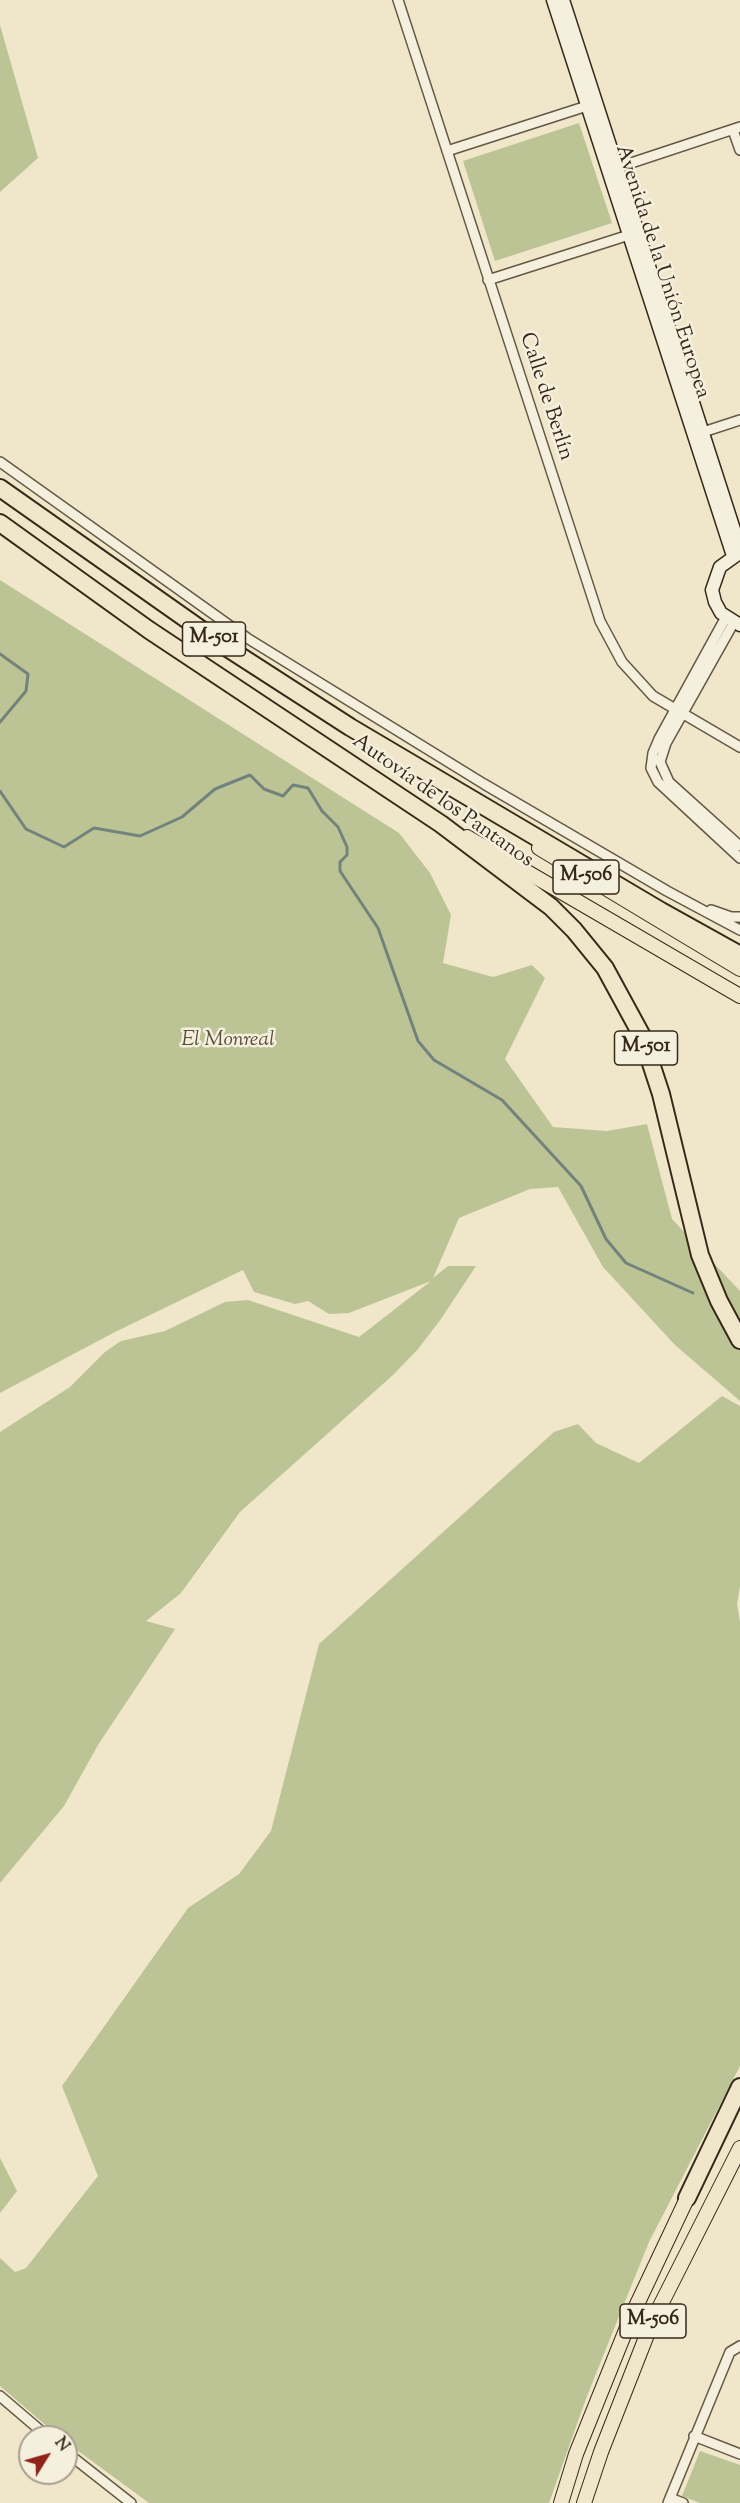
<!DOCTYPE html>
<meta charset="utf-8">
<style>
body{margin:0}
#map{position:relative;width:740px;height:2503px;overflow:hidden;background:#f0e7ca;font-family:"Sorts Mill Goudy",serif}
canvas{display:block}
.north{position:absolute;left:18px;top:2425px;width:60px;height:60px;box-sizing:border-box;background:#f5efdd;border:2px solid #a9a08f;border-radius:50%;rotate:53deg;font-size:16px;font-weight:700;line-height:24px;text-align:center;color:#362919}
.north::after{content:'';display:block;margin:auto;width:21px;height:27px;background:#8f2418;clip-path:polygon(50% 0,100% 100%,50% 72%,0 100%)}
</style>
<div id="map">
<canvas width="740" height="2503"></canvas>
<div class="north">N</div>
</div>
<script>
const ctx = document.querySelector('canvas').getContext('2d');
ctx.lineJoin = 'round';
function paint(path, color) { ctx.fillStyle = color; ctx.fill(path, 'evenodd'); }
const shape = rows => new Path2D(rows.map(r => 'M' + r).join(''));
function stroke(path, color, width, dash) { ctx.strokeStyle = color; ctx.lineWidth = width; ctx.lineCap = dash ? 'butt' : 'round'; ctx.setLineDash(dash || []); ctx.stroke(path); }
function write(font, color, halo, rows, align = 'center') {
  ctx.font = font + ' "Sorts Mill Goudy",serif'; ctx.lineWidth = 5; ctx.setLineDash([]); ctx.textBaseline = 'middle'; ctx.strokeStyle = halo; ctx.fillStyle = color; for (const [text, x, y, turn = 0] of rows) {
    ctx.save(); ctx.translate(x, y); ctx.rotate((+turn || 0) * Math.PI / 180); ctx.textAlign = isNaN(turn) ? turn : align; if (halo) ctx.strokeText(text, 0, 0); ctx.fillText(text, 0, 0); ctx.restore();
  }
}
paint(shape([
 [0,25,38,158,0,192],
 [579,123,612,223,495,261,463,161],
 [0,580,399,833,430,873,451,915,443,963,493,977,532,965,545,978,505,1059,553,1127,607,1131,647,1124,672,1219,740,1291,740,1401,675,1345,603,1267,558,1187,530,1189,459,1218,433,1278,448,1266,476,1266,441,1319,418,1349,393,1375,240,1512,181,1593,146,1621,175,1629,98,1745,64,1806,0,1883,0,1432,70,1387,105,1352,121,1341,165,1331,225,1302,248,1300,359,1337,431,1281,349,1313,329,1314,308,1301,295,1304,254,1292,243,1270,115,1332,0,1393],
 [722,1396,740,1406,740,1586,737,1604,740,1622,740,2066,649,2242,587,2396,549,2503,149,2503,66,2442,66,2437,56,2434,0,2386,0,2258,15,2272,26,2268,98,2176,62,2086,188,1908,239,1874,271,1831,319,1644,554,1432,578,1424,596,1443,639,1463],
 [0,2158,17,2191,0,2213],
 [700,2451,740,2465,740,2503,700,2503,682,2496]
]), '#bcc495');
stroke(shape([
 [0,654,28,674,26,691,0,722],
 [0,791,26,829,64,847,94,828,140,836,182,817,215,789,250,775,264,789,283,796,293,785,308,788,322,811,338,827,347,847,347,855,340,862,340,871,378,928,418,1041,434,1060,502,1100,581,1186,606,1239,626,1263,693,1293]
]), '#73837b', 3);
const street = shape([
 [398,0,600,621,622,662,653,696,740,747],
 [733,130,740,150],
 [447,151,587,106],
 [613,169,740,127],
 [488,280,629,235],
 [697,434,740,420],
 [0,462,247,638,484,784,667,891,740,930],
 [726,617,659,739,653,753,651,768,658,782,740,858],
 [734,622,666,743,660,762,669,782,740,846],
 [711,910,731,917,740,917],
 [0,2396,48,2437],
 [694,2436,740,2454],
 [66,2452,131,2503],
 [670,2498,683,2503],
 [668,2503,730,2352,740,2346]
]);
const secondary = shape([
 [553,0,733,556],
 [563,0,740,548],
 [738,554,720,567,712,590,715,602,721,613,740,625]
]);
const primary = shape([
 [467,837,740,996],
 [539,848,740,969],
 [561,2503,576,2454,632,2315,691,2190],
 [584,2503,601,2452,652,2322,740,2148]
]);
const highway = shape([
 [0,488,226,647,350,727,661,911,740,955],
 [0,523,149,630,441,824,551,907,574,930,605,968,642,1036,661,1094,700,1255,719,1301,740,1340],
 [687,2198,740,2087]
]);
stroke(street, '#645845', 12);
stroke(secondary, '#362919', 15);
stroke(primary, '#362919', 16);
stroke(highway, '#362919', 20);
stroke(street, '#f5efdd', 9);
stroke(secondary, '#f5efdd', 12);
stroke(primary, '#f0e7ca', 14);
stroke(highway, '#f0e7ca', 16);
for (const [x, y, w] of [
 [214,639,63],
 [586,877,66],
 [646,1048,63],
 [653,2321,66]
]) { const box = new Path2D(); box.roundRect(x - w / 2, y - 17, w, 34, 4.5); ctx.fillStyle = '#f5efdd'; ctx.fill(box); stroke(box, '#362919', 1.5); }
write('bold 20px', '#362919', null, [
 ["M-501",214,639],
 ["M-506",586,877],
 ["M-501",646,1048],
 ["M-506",653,2321]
]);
write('21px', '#362919', '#f5efdd', [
 ["Avenida de la Unión Europea",661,272,72],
 ["Calle de Berlín",545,397,72],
 ["Autovía de los Pantanos",442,802,35]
]);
write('italic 21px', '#585038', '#f5efdd', [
 ["El Monreal",228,1041]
]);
</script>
